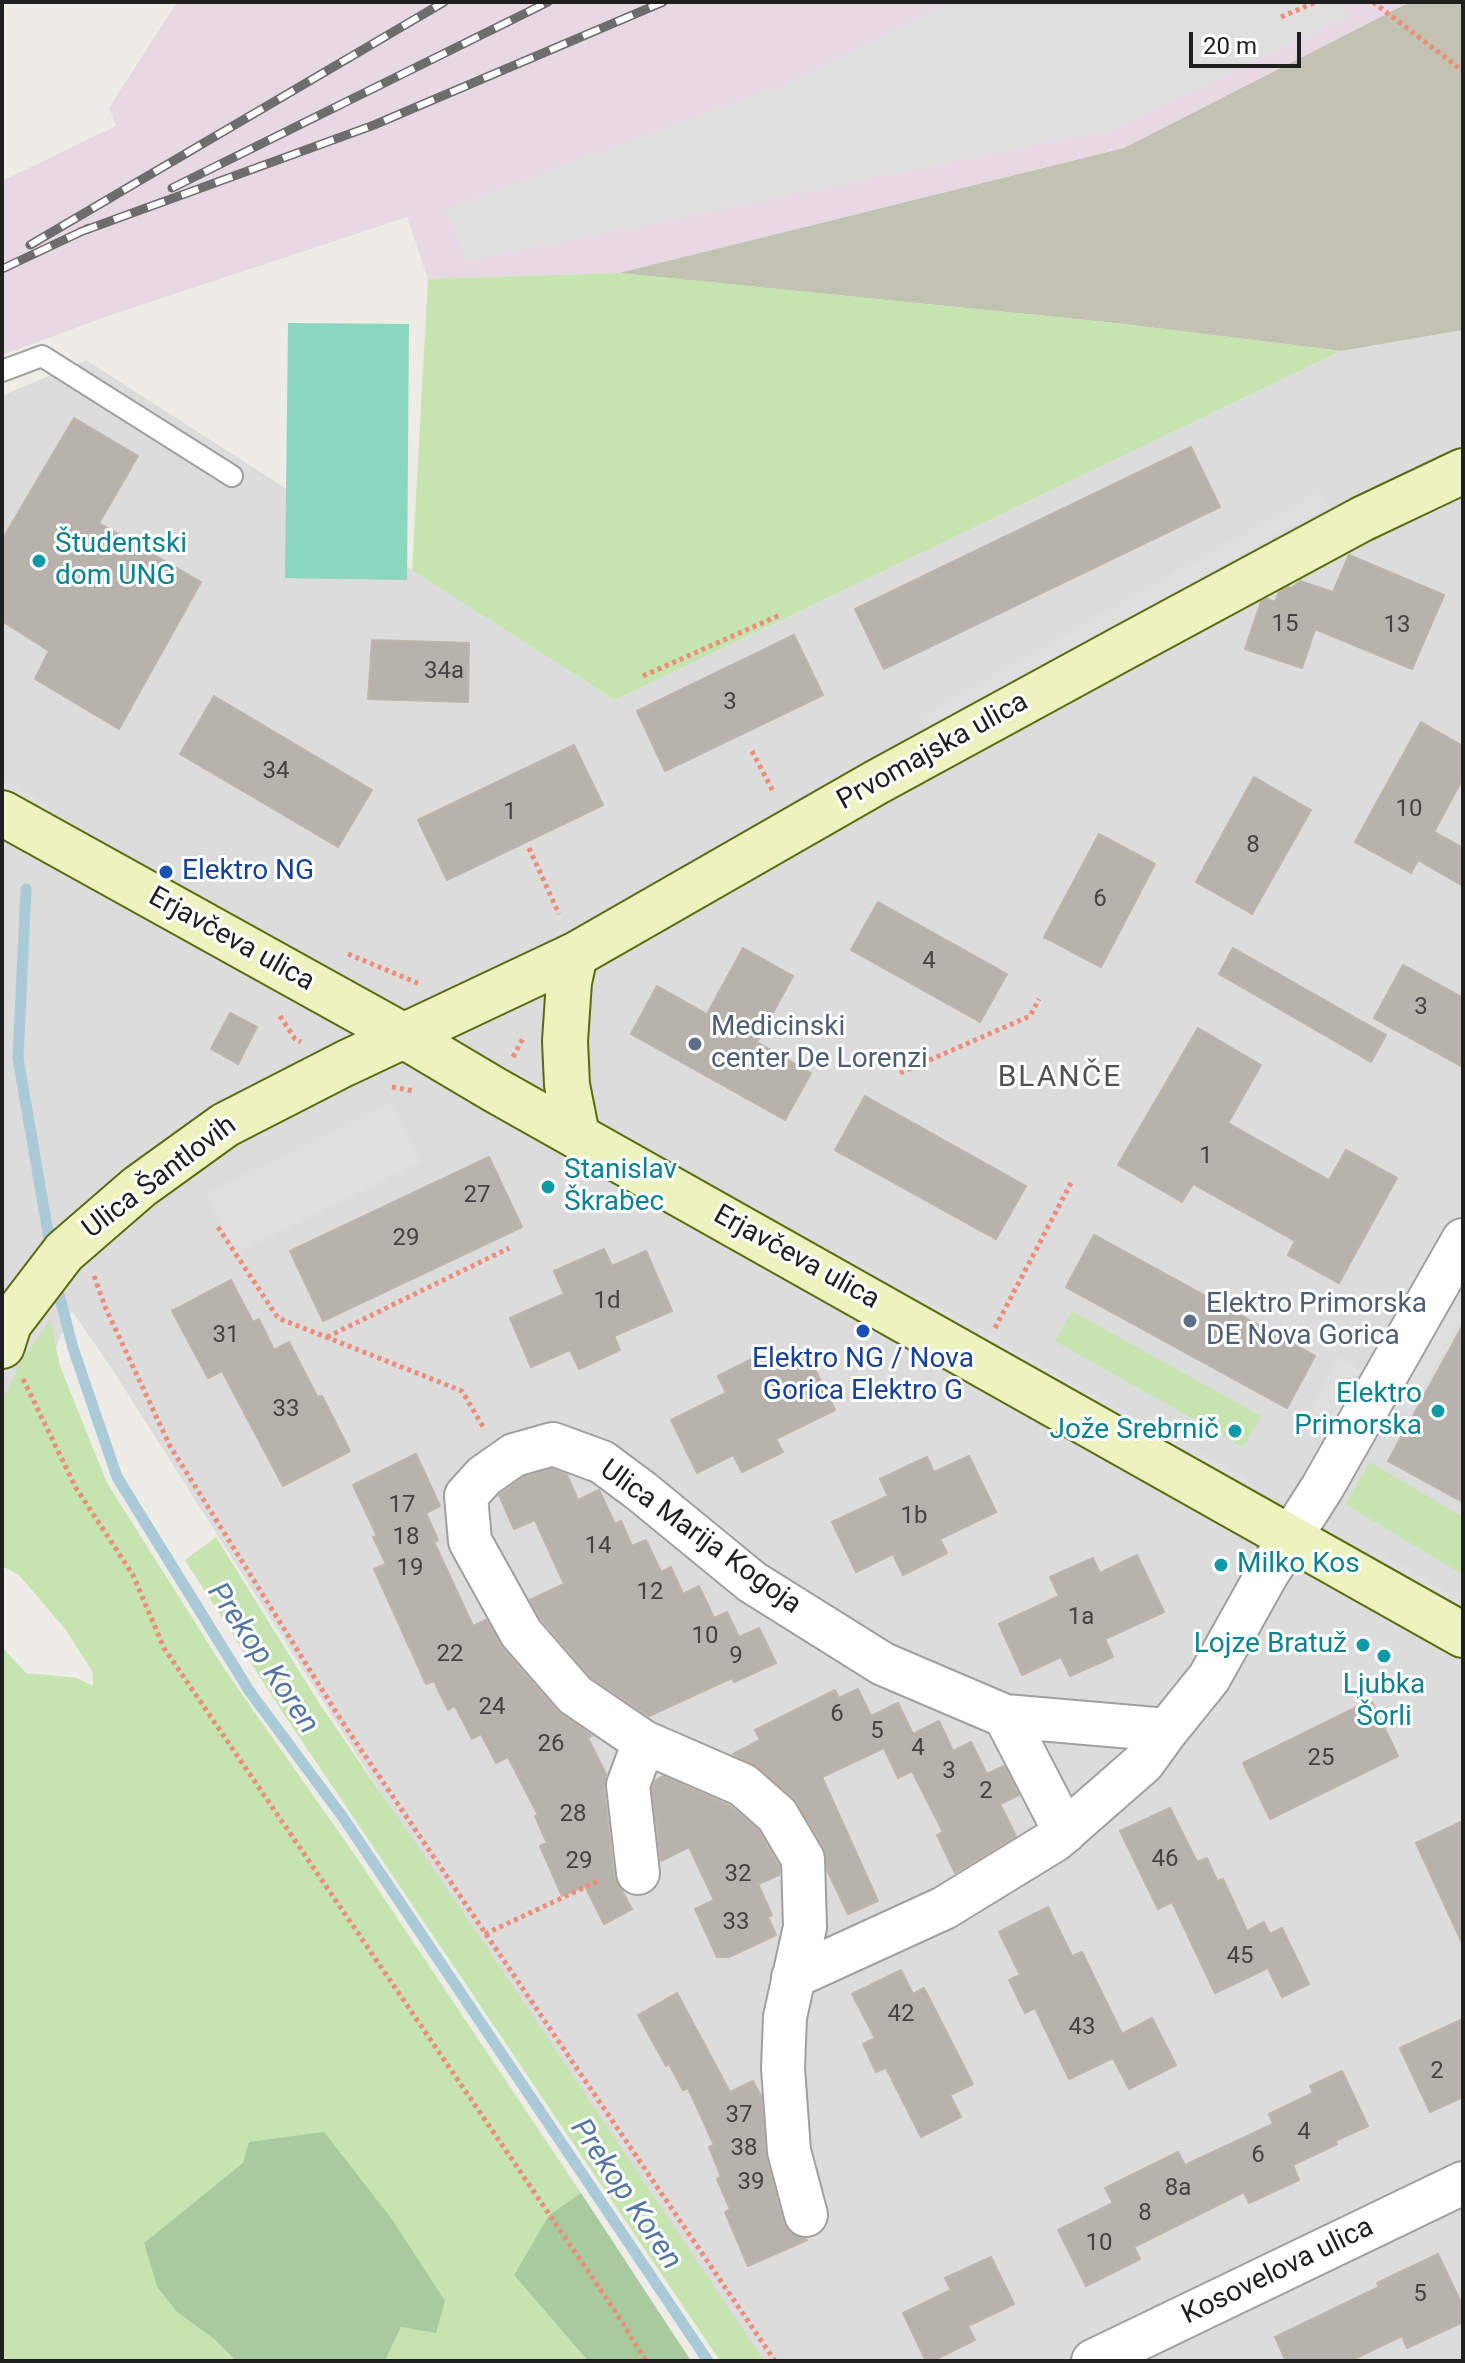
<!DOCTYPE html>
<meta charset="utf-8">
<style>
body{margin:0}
#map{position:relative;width:1465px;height:2363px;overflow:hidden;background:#eeece6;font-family:Roboto,sans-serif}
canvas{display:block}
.frame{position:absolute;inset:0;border:4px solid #1f1f1f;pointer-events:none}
.scale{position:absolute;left:1189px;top:32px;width:112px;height:36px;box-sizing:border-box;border:4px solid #1f1f1f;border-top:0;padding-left:10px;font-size:24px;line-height:28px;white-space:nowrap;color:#1f1f1f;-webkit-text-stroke:6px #fff;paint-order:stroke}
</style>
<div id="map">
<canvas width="1465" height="2363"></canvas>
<div class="frame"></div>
<div class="scale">20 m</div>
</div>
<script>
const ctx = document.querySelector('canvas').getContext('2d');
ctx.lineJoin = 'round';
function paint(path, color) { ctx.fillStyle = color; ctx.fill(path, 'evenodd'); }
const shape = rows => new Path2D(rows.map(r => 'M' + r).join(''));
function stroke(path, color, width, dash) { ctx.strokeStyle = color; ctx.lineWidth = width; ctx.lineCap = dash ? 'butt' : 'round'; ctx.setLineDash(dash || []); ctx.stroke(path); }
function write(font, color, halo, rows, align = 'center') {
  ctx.font = font + ' Roboto,sans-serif'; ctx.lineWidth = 6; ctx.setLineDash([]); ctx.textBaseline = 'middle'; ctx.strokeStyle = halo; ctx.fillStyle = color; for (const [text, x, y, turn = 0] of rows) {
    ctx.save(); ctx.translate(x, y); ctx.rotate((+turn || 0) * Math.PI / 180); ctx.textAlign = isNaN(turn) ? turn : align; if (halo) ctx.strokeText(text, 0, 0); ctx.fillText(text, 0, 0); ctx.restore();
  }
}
paint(shape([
 [1463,330,1463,2361,742,2361,112,1369,72,1311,2,1469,2,396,86,360,615,700,1341,351]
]), '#dcdcdc');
paint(shape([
 [177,2,1410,2,1124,148,619,273,428,279,407,217,105,317,2,355,2,181,116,126,109,108]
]), '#e7d8e3');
paint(shape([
 [1410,2,1463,2,1463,330,1341,351,1115,323,619,273,1124,148]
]), '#c1c2b2');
paint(shape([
 [619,273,1115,323,1341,351,615,700,412,570,428,279],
 [1072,1311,1261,1416,1243,1447,1055,1341],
 [50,1320,60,1366,107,1483,225,1670,357,1858,581,2193,549,2215,514,2275,588,2361,385,2361,401,2327,244,2163,144,2243,157,2287,177,2312,214,2339,236,2361,2,2361,2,1647,26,1673,77,1678,93,1686,93,1673,66,1630,19,1575,2,1566,2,1401,19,1365],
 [1370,1462,1463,1517,1463,1575,1345,1504],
 [216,1537,319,1703,484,1943,764,2361,720,2361,283,1713,185,1560]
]), '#c6e4b0');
paint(shape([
 [324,2132,391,2218,445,2301,436,2333,401,2327,385,2361,236,2361,214,2339,177,2312,157,2287,144,2243,243,2163,249,2142],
 [581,2193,691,2361,588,2361,514,2275,549,2215]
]), '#a8ca9e');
paint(shape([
 [288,323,409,324,407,580,285,578]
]), '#8bd6bf');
paint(shape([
 [953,2,1342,2,1349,17,1111,130,466,261,445,209,782,85],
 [1320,491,1328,506,928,731,919,717],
 [2,779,51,807,45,818,2,794],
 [391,1102,421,1162,236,1254,206,1194],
 [843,1254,1246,1478,1239,1490,837,1265],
 [1446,1302,1463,1311,1463,1316,1409,1413,1390,1403],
 [1339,1357,1362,1369,1323,1440,1300,1428],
 [1375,1550,1463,1601,1463,1615,1369,1561]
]), '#dfdfdf');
stroke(shape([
 [26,889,18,1058,51,1250],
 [56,1283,73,1348,117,1477,250,1692,342,1816,708,2361]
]), '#aacad8', 11);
const building = shape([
 [74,418,138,456,99,523,201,582,119,729,35,679,49,651,2,621,2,540,74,418],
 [1191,447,1220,507,884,669,855,609,1191,447],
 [1349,555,1444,595,1412,669,1315,629,1302,668,1245,649,1261,602,1267,599,1275,602,1279,592,1288,587,1292,588,1300,581,1333,592,1349,555],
 [794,635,823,695,665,771,637,711,794,635],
 [372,640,469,643,468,702,368,699,372,640],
 [214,696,372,790,338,847,180,754,214,696],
 [1421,722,1463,746,1463,778,1434,832,1463,848,1463,886,1418,860,1411,873,1355,842,1421,722],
 [574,745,603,805,447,880,418,820,574,745],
 [1254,777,1311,810,1252,914,1196,882,1254,777],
 [1099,834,1155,864,1101,967,1044,937,1099,834],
 [878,902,1007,974,980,1022,851,950,878,902],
 [743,948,793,976,757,1042,811,1073,785,1120,631,1034,657,986,707,1014,743,948],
 [1233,948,1386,1035,1371,1062,1219,974,1233,948],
 [1403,965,1463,998,1463,1067,1374,1018,1403,965],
 [230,1013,257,1027,238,1064,211,1049,230,1013],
 [1198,1028,1261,1065,1228,1123,1329,1180,1346,1150,1397,1178,1339,1283,1288,1255,1295,1241,1193,1184,1182,1202,1118,1165,1198,1028],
 [865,1096,1026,1186,996,1239,835,1150,865,1096],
 [489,1157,522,1227,323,1321,290,1251,489,1157],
 [1094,1235,1315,1356,1287,1408,1066,1287,1094,1235],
 [604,1249,612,1266,646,1251,672,1311,614,1336,620,1350,579,1369,570,1350,531,1367,510,1318,564,1294,554,1271,604,1249],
 [231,1280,253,1322,259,1319,274,1350,289,1342,317,1396,322,1396,350,1451,283,1486,222,1371,208,1378,172,1311,231,1280],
 [1463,1325,1463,1502,1388,1461,1463,1325],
 [764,1353,773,1372,808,1355,835,1410,776,1439,783,1452,742,1472,733,1455,697,1473,671,1420,726,1393,718,1376,764,1353],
 [416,1454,440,1506,426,1513,438,1540,434,1542,473,1626,486,1620,503,1649,557,1711,592,1736,588,1738,606,1774,604,1788,614,1876,632,1909,604,1924,585,1886,562,1896,540,1846,547,1843,535,1816,538,1815,508,1757,496,1763,481,1734,472,1739,455,1706,448,1710,434,1681,426,1684,374,1569,386,1564,373,1537,377,1536,353,1485,416,1454],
 [969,1456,996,1512,940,1539,947,1553,903,1575,893,1554,856,1572,832,1522,888,1496,880,1479,927,1457,934,1472,969,1456],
 [552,1469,567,1475,578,1500,599,1490,615,1524,621,1521,632,1546,646,1540,661,1572,671,1567,683,1594,699,1586,714,1618,727,1612,739,1637,759,1628,776,1663,734,1682,732,1678,649,1716,591,1677,541,1619,530,1600,564,1584,535,1520,514,1529,499,1495,524,1477,552,1469],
 [1137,1555,1164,1612,1105,1639,1113,1657,1070,1676,1061,1657,1022,1675,999,1624,1059,1596,1050,1577,1093,1558,1100,1573,1137,1555],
 [858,1689,871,1716,898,1703,913,1734,939,1721,953,1751,971,1742,987,1774,1004,1766,1019,1795,1000,1804,1016,1836,955,1873,937,1835,943,1832,912,1771,898,1778,884,1748,822,1777,878,1901,848,1914,827,1870,824,1847,797,1802,759,1767,733,1754,760,1740,755,1730,835,1690,839,1698,858,1689],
 [1371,1700,1398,1756,1270,1819,1243,1763,1371,1700],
 [663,1776,730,1806,758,1830,779,1866,779,1875,758,1884,772,1915,768,1917,776,1935,729,1957,717,1957,695,1909,714,1900,689,1847,661,1861,652,1788,656,1780,663,1776],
 [1170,1808,1197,1862,1207,1858,1217,1881,1223,1879,1247,1931,1264,1922,1270,1934,1282,1928,1309,1984,1282,1997,1268,1968,1215,1993,1172,1902,1158,1909,1120,1831,1170,1808],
 [1463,1821,1463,1945,1416,1843,1463,1821],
 [1048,1907,1072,1956,1082,1952,1122,2034,1152,2018,1176,2065,1129,2089,1113,2058,1069,2079,1035,2008,1025,2013,1009,1980,1020,1975,999,1932,1048,1907],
 [901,1970,913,1994,924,1988,973,2084,950,2095,961,2117,921,2137,886,2068,876,2072,863,2044,875,2038,852,1994,901,1970],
 [677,1993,730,2092,753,2081,761,2096,766,2157,783,2221,790,2232,807,2240,748,2266,725,2212,730,2209,717,2179,721,2177,709,2147,714,2145,688,2088,683,2090,669,2064,666,2066,638,2015,677,1993],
 [1463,2019,1463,2097,1430,2112,1400,2048,1463,2019],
 [1342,2071,1368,2126,1335,2141,1337,2144,1293,2165,1299,2180,1249,2203,1244,2192,1134,2247,1140,2259,1086,2286,1058,2230,1113,2203,1105,2188,1178,2152,1185,2165,1273,2124,1269,2114,1313,2093,1310,2086,1342,2071],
 [1438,2254,1463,2307,1463,2322,1407,2348,1402,2336,1350,2361,1286,2361,1275,2337,1379,2287,1377,2283,1438,2254],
 [991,2257,1014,2304,968,2326,975,2340,932,2361,926,2361,903,2313,951,2290,945,2278,991,2257]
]);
paint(building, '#b8b2ac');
stroke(building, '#bfb4a9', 2);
const lane = shape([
 [2,371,42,356,232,476]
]);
const street = shape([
 [1005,1716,1065,1832],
 [638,1873,628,1785,644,1742],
 [793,1977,944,1908,1055,1840,1143,1763,1167,1730],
 [806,2215,789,2151,783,2068,785,2017,805,1927,803,1859,777,1815,743,1785,644,1742,575,1695,521,1633,470,1541,466,1496,484,1476,514,1455,553,1444,602,1462,641,1491,752,1582,883,1664,1005,1716,1167,1730,1209,1678,1267,1574,1322,1488,1463,1240],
 [1093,2361,1463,2183]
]);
const secondary = shape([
 [2,813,404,1036,495,1090,1463,1635],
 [575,955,569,982,565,1041,567,1085,577,1135],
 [2,1346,9,1324,64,1252,139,1187,225,1125,344,1064,575,955,877,782,1121,649,1362,519,1463,471]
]);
stroke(lane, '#a0a0a0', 24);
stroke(street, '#a0a0a0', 46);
stroke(secondary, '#5b6c0f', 48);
stroke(shape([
 [1373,2,1463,71],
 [1281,17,1316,2],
 [643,676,780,615],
 [752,751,774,793],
 [529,848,559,914],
 [348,954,420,984],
 [280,1016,295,1039,301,1042],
 [513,1057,523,1038],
 [900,1073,1030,1016,1039,999],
 [392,1087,414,1091],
 [218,1227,278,1318,462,1391,485,1430],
 [94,1276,106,1309,170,1446,341,1720,775,2361],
 [995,1328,1071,1183],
 [327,1337,509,1248],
 [23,1379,76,1488,133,1575,164,1648,613,2308,646,2361],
 [485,1934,600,1880]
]), '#ed8d79', 5, [4, 4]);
stroke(lane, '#fff', 20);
stroke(street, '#fff', 42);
stroke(secondary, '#edf3bf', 44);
const rail = shape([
 [172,188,548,2],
 [80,232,374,125,663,2],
 [30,245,444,2],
 [2,269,89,228]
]);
stroke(rail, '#6d6d6d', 9);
stroke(rail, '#fff', 6, [18]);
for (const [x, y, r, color] of [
 [39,561,8,"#0f9aa8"],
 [166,872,8,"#1a4fb4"],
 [695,1044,8,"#5c6f8a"],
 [548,1187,8,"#0f9aa8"],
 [1190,1321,8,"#5c6f8a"],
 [863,1331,8,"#1a4fb4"],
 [1438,1411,8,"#0f9aa8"],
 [1235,1431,8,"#0f9aa8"],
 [1221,1565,8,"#0f9aa8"],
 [1363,1645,8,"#0f9aa8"],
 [1384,1656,8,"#0f9aa8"]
]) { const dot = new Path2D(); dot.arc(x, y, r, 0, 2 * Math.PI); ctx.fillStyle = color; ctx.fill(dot); stroke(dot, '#fff', 3); }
write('24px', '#454442', null, [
 ["15",1285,625],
 ["13",1397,626],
 ["34a",444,672],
 ["3",730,703],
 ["34",276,772],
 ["10",1409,810],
 ["1",510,813],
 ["8",1253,846],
 ["6",1100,900],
 ["4",929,962],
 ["3",1421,1008],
 ["1",1206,1157],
 ["27",477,1196],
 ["29",406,1239],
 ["1d",607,1302],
 ["31",226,1336],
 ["33",286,1410],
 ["17",402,1506],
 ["1b",914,1517],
 ["18",406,1538],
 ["14",598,1547],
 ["19",410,1569],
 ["12",650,1593],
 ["1a",1081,1618],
 ["10",705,1637],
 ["22",450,1655],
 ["9",736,1657],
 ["24",492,1708],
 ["6",837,1715],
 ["5",877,1732],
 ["26",551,1745],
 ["4",918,1749],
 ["25",1321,1759],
 ["3",949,1772],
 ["2",986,1792],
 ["28",573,1815],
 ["46",1165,1860],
 ["29",579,1862],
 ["32",738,1875],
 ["33",736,1923],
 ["45",1240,1957],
 ["42",901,2015],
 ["43",1082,2028],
 ["2",1437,2072],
 ["37",739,2116],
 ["4",1304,2133],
 ["38",744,2149],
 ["6",1258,2156],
 ["39",751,2183],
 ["8a",1178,2189],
 ["8",1145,2214],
 ["10",1099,2244],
 ["5",1420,2295]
]);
write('28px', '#0d838f', '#fff', [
 ["Študentski",55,545],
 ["dom UNG",55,577],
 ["Stanislav",564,1171],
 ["Škrabec",564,1203],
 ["Elektro",1422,1395,"right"],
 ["Primorska",1422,1427,"right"],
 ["Jože Srebrnič",1219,1431,"right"],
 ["Milko Kos",1237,1565],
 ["Lojze Bratuž",1347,1645,"right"],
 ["Ljubka",1384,1686,"center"],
 ["Šorli",1384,1718,"center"]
], 'left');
write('28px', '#1f1f1f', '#fff', [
 ["Prvomajska ulica",933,752,-29],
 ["Erjavčeva ulica",231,940,29],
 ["Ulica Šantlovih",160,1178,-37],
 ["Erjavčeva ulica",796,1258,29],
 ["Ulica Marija Kogoja",700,1538,36],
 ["Kosovelova ulica",1278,2272,-26]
]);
write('28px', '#164399', '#fff', [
 ["Elektro NG",182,872],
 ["Elektro NG / Nova",863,1360,"center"],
 ["Gorica Elektro G",863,1392,"center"]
], 'left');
write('28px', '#4e5e75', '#fff', [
 ["Medicinski",711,1028],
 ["center De Lorenzi",711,1060],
 ["Elektro Primorska",1206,1305],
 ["DE Nova Gorica",1206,1337]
], 'left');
ctx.letterSpacing = '2px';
write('30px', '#525252', '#fff', [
 ["BLANČE",1060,1078]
]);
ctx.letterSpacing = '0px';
write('italic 30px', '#5476a5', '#fff', [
 ["Prekop Koren",262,1659,56],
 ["Prekop Koren",625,2195,56]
]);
</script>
